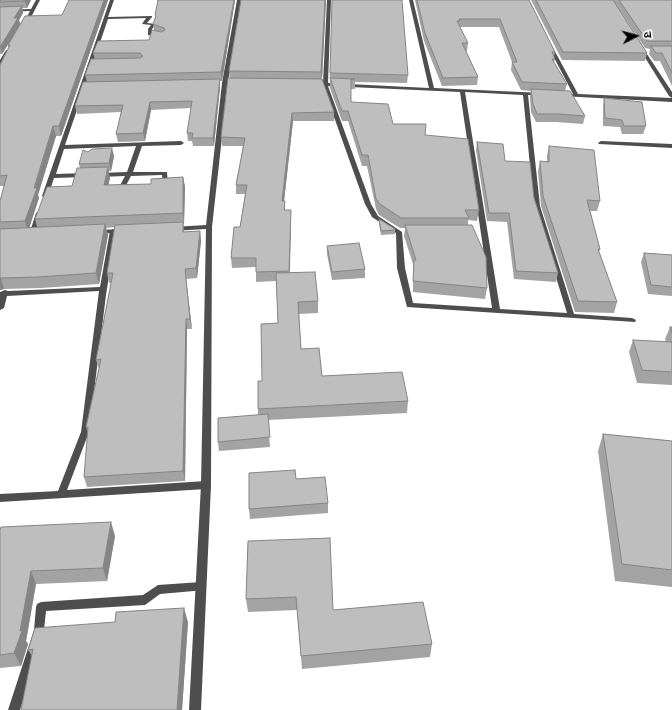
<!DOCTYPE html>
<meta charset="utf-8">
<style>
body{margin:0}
#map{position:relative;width:672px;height:710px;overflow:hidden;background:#fff;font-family:Quicksand,"Noto Sans Devanagari",sans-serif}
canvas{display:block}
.north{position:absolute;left:616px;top:16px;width:40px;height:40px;-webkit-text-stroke:3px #fff;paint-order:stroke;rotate:84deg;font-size:11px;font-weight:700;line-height:16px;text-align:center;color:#000}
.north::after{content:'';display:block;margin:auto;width:14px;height:18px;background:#000;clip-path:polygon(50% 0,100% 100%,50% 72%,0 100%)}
</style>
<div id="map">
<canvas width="672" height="710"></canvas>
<div class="north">उ</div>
</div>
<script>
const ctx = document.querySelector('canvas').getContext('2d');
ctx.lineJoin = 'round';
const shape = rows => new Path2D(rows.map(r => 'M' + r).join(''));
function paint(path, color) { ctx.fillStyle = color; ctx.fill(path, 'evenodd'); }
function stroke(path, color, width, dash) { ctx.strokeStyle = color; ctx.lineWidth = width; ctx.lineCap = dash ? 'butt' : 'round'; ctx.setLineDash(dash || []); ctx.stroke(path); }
paint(shape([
 [601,141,672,144,672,148,599,144,598,143,601,141],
 [113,229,116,231,106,295,89,432,67,490,206,481,209,482,211,485,209,488,206,489,0,502,0,494,58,491,81,432,99,291,7,296,4,308,0,310,0,292,5,290,8,291,100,287,110,231,113,229],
 [201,582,205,584,206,587,205,590,160,594,145,605,46,611,44,630,20,710,8,710,34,630,36,607,37,604,41,602,143,595,158,585,201,582]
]), '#4e4e4e');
paint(shape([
 [36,0,40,0,27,25,23,24,30,11,0,12,0,10,31,9,36,0],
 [110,0,114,0,108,17,152,16,152,17,147,23,156,24,152,29,152,33,162,37,160,38,148,35,148,29,151,25,142,24,146,18,108,19,65,145,181,141,184,143,181,145,142,146,133,172,167,172,168,186,166,187,163,185,162,175,131,176,123,191,120,193,117,191,125,176,99,177,96,175,99,173,127,172,136,146,64,149,56,174,85,173,88,175,85,177,54,178,48,196,45,198,43,197,42,196,110,0],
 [237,0,241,0,228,83,212,227,211,485,201,710,189,710,201,485,206,229,173,231,170,229,173,227,206,225,222,83,237,0],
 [327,0,331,0,328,83,429,88,409,0,413,0,434,88,543,93,544,94,541,96,528,95,540,206,574,314,632,318,636,320,635,322,407,307,397,268,396,233,372,217,365,204,323,86,313,86,310,84,313,82,323,83,327,0],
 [328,86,460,92,492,308,413,303,405,268,402,232,378,216,371,204,328,86],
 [465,92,523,95,534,206,567,313,500,309,465,92],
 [550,45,552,46,578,94,672,98,672,102,561,96,560,95,563,93,573,94,548,46,550,45],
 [641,47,643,48,672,92,672,98,669,96,639,48,641,47],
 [6,50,10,51,2,65,0,65,0,60,6,50],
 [39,211,42,213,35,235,34,236,30,236,29,235,36,213,39,211],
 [125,229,127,230,127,232,97,234,94,232,97,230,125,229]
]), '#4e4e4e');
paint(shape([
 [0,0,31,0,27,8,22,8,23,13,19,20,20,24,62,15,69,0,108,0,61,136,56,136,38,195,39,198,29,227,37,227,35,219,72,186,80,168,79,164,88,152,114,156,111,171,108,171,110,178,108,185,151,184,183,177,185,187,184,224,183,224,184,232,200,231,201,241,197,278,186,279,192,329,187,329,185,481,87,487,84,477,88,433,86,427,99,369,96,360,111,283,109,283,107,273,115,227,106,228,108,235,99,284,41,288,4,289,0,290,0,201,4,186,0,186,0,65,8,48,8,45,2,54,0,54],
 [158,0,235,0,222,81,220,81,220,87,214,146,193,146,192,141,188,141,187,133,191,108,151,110,145,141,118,142,116,134,121,112,77,114,75,106,87,82,85,75,95,59,93,53,149,40,154,30,153,24,155,18,155,15],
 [241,0,326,0,322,79,334,112,334,121,293,121,284,201,285,210,291,220,290,273,318,301,318,313,299,314,301,349,322,376,408,401,407,413,268,420,270,447,219,451,218,442,258,415,258,409,262,381,278,323,276,281,256,282,256,267,232,268,231,258,240,227,245,194,236,194,236,185,243,146,222,146,221,137,230,78,229,71],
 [415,0,529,0,555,52,554,57,555,59,554,63,567,84,565,91,585,116,583,124,556,122,536,122,531,112,530,97,531,91,521,90,511,70,512,62,499,27,460,27,468,43,467,51,466,51,478,77,477,85,442,86,424,41],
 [531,0,613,0,647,53,645,61,562,60],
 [613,0,672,0,672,86,660,61,654,61,649,54,650,49,645,48],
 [330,73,408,75,407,83,355,82,355,89,351,89,351,102,393,124,425,135,479,210,477,221,468,220,468,225,487,288,485,299,413,292,413,264,404,236,405,228,400,228,379,215,376,209,367,166,362,166,348,121,342,121,330,88],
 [604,98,646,126,643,134,622,134,620,127,603,126,603,106],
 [477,142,505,161,534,198,558,273,556,282,514,279,507,222,487,221,476,150],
 [549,146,600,201,597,211,590,211,600,249,599,252,617,302,614,313,575,312,541,206,538,171,540,161,547,162,547,156],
 [379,219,395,229,395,234,381,235,379,224],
 [327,246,365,269,365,278,332,280,327,254],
 [644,253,672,255,672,296,648,294,641,262],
 [670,327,672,327,672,385,637,383,629,352,633,340,666,342,665,339],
 [603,434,672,441,672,587,615,581,598,451],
 [296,479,328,503,328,513,250,519,249,509],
 [0,530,115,536,107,581,36,584,26,641,28,644,21,666,0,668],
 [248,541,333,610,432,644,430,657,302,669,297,610,248,612,246,599],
 [188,622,182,710,21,710,32,656,28,650]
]), '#a3a3a3');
paint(shape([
 [26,0,31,0,27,8,25,1],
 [104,0,108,0,61,136,59,126],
 [234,0,235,0,222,81,221,72],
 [325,0,326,0,322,80,321,72],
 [22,6,23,13,19,20,20,24,2,54,0,47,14,18],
 [220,79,220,87,214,146,213,138],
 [150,102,151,110,145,141,143,133],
 [292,113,293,121,283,210,282,201],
 [53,126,56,136,38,195,39,198,28,232,25,221],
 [112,148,114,156,111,171,109,163],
 [108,167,110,178,106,196,104,185],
 [183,177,185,187,184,224,183,213],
 [291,210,291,220,289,281,289,271],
 [183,222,184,231,184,242,183,232],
 [105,224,108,235,99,284,96,273],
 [200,231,201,241,197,278,196,268],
 [185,269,186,279,192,329,190,319],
 [0,278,1,278,4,289,0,290],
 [186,319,187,329,185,481,183,471],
 [111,522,115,536,107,581,103,568],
 [31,571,36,584,26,641,28,644,21,666,14,653,20,631],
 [184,608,188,622,182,710,177,710]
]), '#858585');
const building = shape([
 [0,0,26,0,25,1,0,2,0,0],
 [69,0,104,0,59,126,53,126,34,188,37,188,25,221,0,222,0,201,7,175,0,176,0,65,10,45,8,45,25,16,62,15,69,0],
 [158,0,234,0,221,72,85,75,91,59,140,58,143,56,140,53,93,53,98,41,149,40,152,30,161,32,165,30,164,28,153,24,156,16,155,15,158,0],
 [241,0,325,0,321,72,229,71,241,0],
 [332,0,402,0,408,75,330,73,332,0],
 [417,0,529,0,555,52,552,52,555,59,552,59,567,84,522,82,512,62,517,62,500,19,459,19,460,21,457,21,468,43,462,43,478,77,443,78,425,33,417,0],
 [536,0,613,0,647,53,563,52,536,0],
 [619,0,672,0,672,41,647,41,619,0],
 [22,6,14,18,18,18,0,47,0,7,22,6],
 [651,46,672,46,672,73,662,53,656,53,651,46],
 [228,78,322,79,334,112,292,113,282,201,285,201,284,210,291,210,289,271,256,272,256,258,231,258,234,227,240,227,247,185,236,185,245,138,221,137,228,78],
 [330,78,355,79,351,79,351,102,388,104,393,124,426,124,425,135,468,139,479,210,465,210,469,218,401,218,380,204,376,199,368,155,362,155,348,111,342,111,330,78],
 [220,79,213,138,192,138,193,133,187,133,192,101,150,102,143,133,116,134,123,105,75,106,83,82,220,79],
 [531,89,570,91,585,116,558,114,537,114,533,104,531,89],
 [604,98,642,102,646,126,624,126,622,120,605,118,604,98],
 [477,142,503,144,505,161,530,162,534,198,558,273,516,271,509,213,489,213,477,142],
 [549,146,594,150,600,201,587,200,600,249,598,249,617,302,578,301,543,196,540,161,549,162,549,146],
 [112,148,109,163,79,164,83,150,88,152,92,149,112,148],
 [108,167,104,185,151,184,151,179,183,177,183,213,35,219,47,187,72,186,77,168,108,167],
 [379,219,395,229,395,230,381,231,379,219],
 [183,222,183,232,200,231,196,268,185,269,190,319,186,319,183,471,84,477,88,427,86,427,101,359,96,360,113,273,107,273,115,225,183,222],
 [105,224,96,273,38,277,0,278,0,229,105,224],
 [405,225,472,225,486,257,487,288,413,281,414,260,416,260,405,225],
 [359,243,365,269,332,272,327,246,359,243],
 [644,253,672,255,672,287,651,285,644,253],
 [315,272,318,301,298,302,301,349,319,348,322,376,402,372,408,401,258,409,258,381,262,381,261,324,278,323,276,273,315,272],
 [670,327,672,327,672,333,670,327],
 [633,340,672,342,672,372,642,370,633,340],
 [268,414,270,437,218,442,218,418,268,414],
 [603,434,672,441,672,570,622,564,603,434],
 [295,470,296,479,325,477,328,503,249,509,249,473,295,470],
 [111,522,103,568,31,571,20,631,22,631,14,653,0,655,0,530,1,527,111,522],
 [330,538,333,610,423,602,432,644,301,656,296,597,246,599,248,541,330,538],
 [184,608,177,710,21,710,33,649,28,650,35,628,115,622,116,612,184,608]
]);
paint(building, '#bebebe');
stroke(building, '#858585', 1);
</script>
